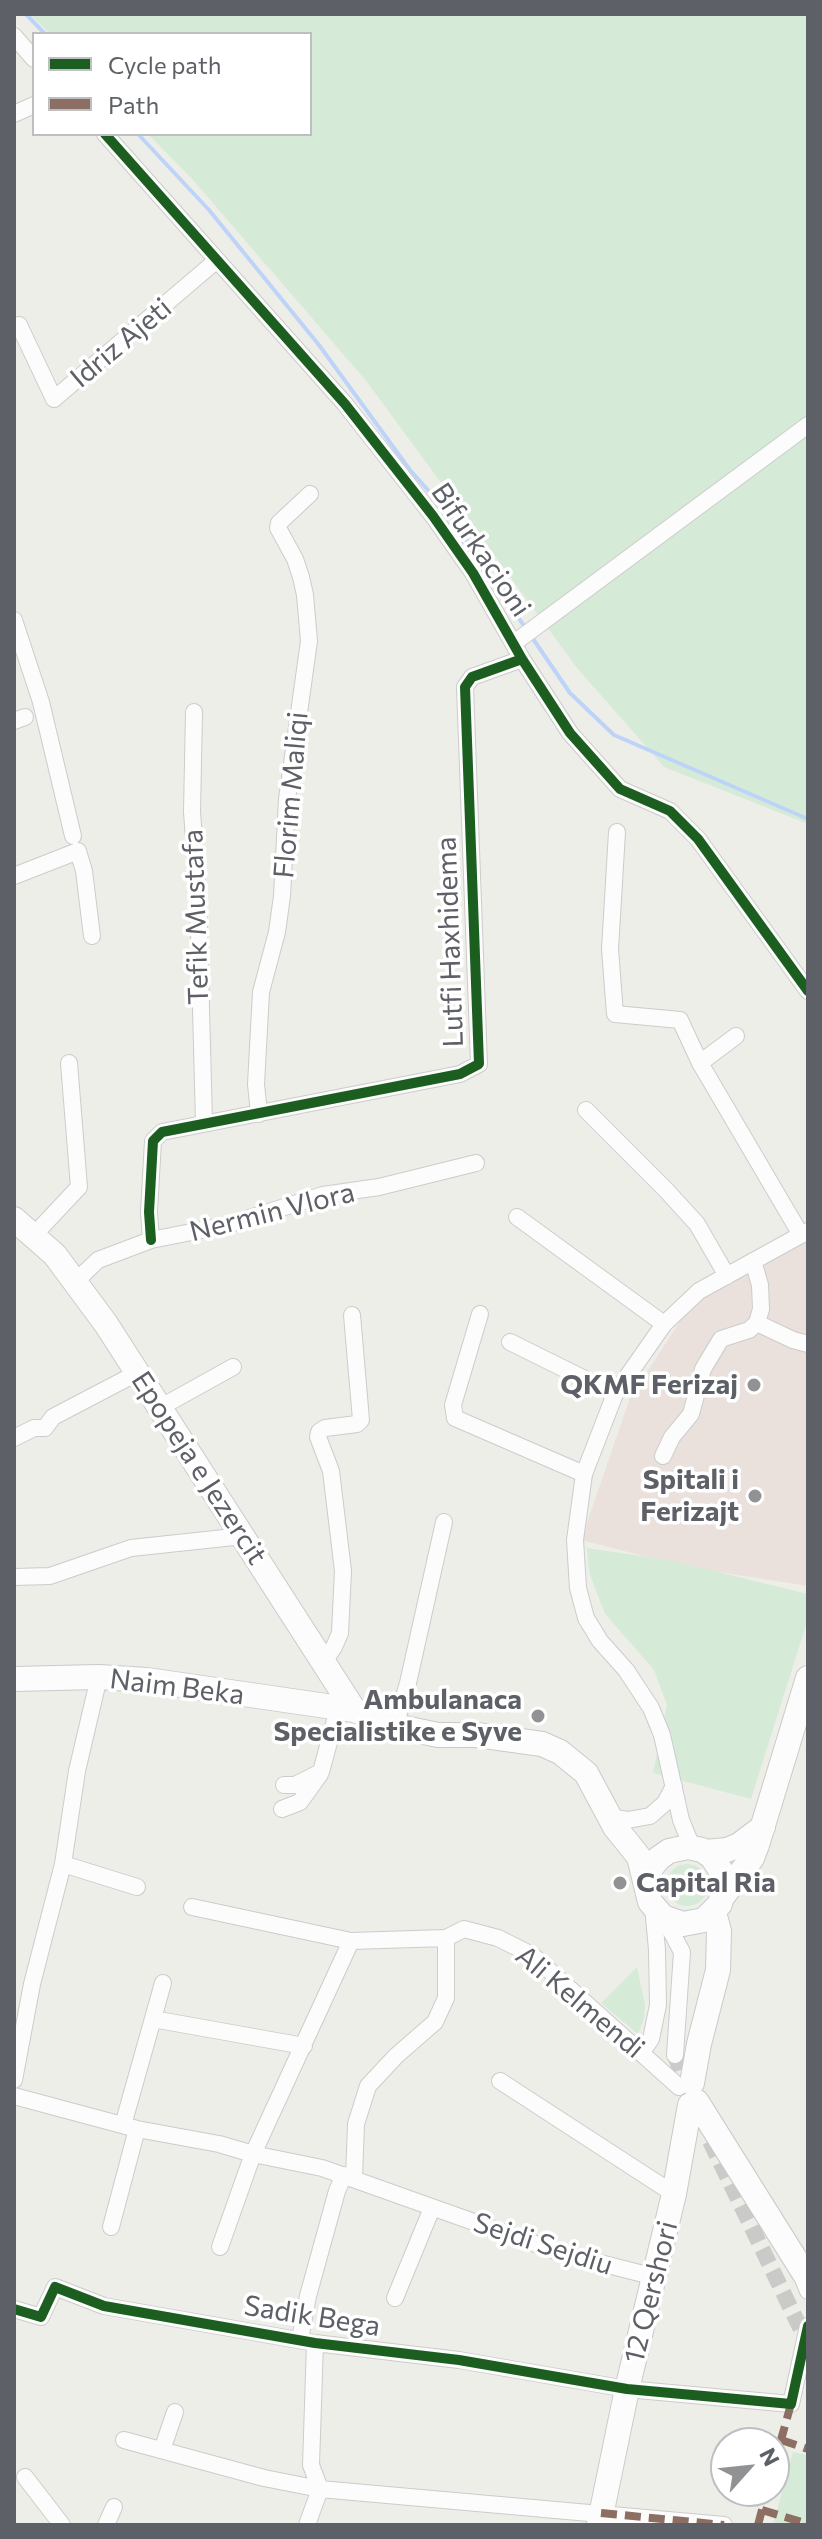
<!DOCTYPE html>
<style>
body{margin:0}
#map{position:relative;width:822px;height:2539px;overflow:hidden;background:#eeeee9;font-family:Commissioner,sans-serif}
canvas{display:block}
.frame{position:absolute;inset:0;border:16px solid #5d6067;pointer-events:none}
.legend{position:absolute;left:32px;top:32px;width:280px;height:104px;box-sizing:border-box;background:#fff;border:2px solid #bebfc2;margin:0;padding:10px 14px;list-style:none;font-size:24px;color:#5d6067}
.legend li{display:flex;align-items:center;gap:16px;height:40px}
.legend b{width:40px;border:2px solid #bebfc2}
.north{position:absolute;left:710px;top:2427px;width:80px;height:80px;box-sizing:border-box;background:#fff;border:2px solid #bebfc2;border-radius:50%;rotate:63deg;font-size:22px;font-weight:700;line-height:32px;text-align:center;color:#5d6067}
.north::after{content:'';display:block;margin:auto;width:28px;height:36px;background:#909294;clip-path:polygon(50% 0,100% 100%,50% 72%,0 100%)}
</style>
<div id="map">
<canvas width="822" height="2539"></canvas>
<div class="frame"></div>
<ul class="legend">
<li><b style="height:10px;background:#1b5e20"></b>Cycle path</li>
<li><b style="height:10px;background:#8d6e63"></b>Path</li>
</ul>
<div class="north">N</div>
</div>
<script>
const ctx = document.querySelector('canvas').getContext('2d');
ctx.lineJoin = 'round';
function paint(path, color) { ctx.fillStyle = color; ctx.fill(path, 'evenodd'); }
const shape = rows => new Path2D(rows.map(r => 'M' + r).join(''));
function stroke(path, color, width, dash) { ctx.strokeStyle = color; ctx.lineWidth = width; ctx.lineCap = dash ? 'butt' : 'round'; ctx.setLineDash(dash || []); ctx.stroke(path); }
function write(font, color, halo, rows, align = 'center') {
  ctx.font = font + ' Commissioner,sans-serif'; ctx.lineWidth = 7; ctx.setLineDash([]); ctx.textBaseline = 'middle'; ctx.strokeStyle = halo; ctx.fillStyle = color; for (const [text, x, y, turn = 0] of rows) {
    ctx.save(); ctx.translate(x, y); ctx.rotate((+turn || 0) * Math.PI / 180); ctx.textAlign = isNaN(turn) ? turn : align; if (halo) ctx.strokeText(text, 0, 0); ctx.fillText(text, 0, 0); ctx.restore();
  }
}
paint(shape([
 [808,1227,808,1586,686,1567,581,1540,630,1398,688,1309,737,1273]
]), '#eae1dc');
paint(shape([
 [30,14,808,14,808,824,664,767,577,668,367,382,193,180,148,134,310,134,310,34,50,34],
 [587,1548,669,1560,808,1594,808,1619,751,1799,653,1773,667,1705,654,1670,605,1614,589,1572],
 '666 1885a21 21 0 1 1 42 0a21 21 0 1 1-42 0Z',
 [637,1967,645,2005,644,2019,638,2034,601,2003],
 [793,2452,808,2455,808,2525,773,2525]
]), '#d6ebd7');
stroke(shape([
 [26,14,45,34],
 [138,134,209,210,319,345,410,470,451,516,526,629],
 [531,636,570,693,614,735,808,819]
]), '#bdd4f8', 4);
stroke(shape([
 [675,2055,689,2095],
 [710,2141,808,2344]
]), '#cacac8', 16, [16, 8]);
const street = shape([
 [14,36,34,59],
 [14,114,34,105],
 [105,134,345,404,433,516,473,573,522,659,570,733,620,789,670,811,698,839,808,991],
 [14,327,19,325,54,399,217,260],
 [14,620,41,702,73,836],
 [514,643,808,425],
 [194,712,192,812,198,893,204,1123],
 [14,721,25,717],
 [617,832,610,949,615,1014,680,1020,700,1063,801,1235],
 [14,876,78,851,84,871,92,936],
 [700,1063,736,1036],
 [586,1110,666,1190,697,1224,727,1276],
 [259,1114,256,1084,261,992,277,932,282,896,287,799,309,641,305,595,301,577,295,559,278,528,279,523,310,494],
 [517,1217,664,1324],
 [33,1236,79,1187,69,1063],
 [151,1240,149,1212,153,1141,162,1132,460,1074,479,1064,465,687,472,677,522,659],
 [76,1281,98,1260,151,1240,227,1225,323,1195,379,1187,476,1163],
 [480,1314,453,1405,455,1418,584,1474],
 [757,1323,793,1340,808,1344],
 [510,1342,615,1394],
 [161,1407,233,1367],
 [14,1438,34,1428,45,1428,53,1417,137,1373],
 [663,1456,672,1437,691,1414,703,1369,721,1339,749,1330,757,1323,761,1309,760,1285,753,1261],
 [14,1577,50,1576,131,1548,243,1536],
 [324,1661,334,1647,340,1633,343,1571,331,1471,318,1437,319,1432,325,1428,357,1424,361,1420,352,1315],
 [395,1726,408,1683,444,1522],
 [284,1785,295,1785,321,1772,338,1709],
 [282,1809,300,1802,320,1774],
 [609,1817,628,1820,650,1816,665,1803,674,1786],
 [698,1849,690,1842,681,1820,662,1735,651,1708,626,1670,600,1641,586,1618,578,1588,575,1540,584,1474,615,1394,664,1324,699,1291,808,1231],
 [63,1864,137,1887],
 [192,1907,351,1941,446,1938,464,1929,498,1938,532,1955,679,2087],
 [664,1918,682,1952,675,2055],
 [153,2019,304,2046],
 [642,2052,651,2039,658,2005,657,1950,653,1906],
 [14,2080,32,1984,63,1864,77,1771,99,1677],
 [500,2081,674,2194],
 [14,2096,137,2129,219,2144,253,2154,322,2168,561,2253,655,2277],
 [123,2125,163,1983],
 [354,2178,356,2124,368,2086,396,2056,435,2022,446,1998,446,1938],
 [111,2227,137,2129],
 [220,2247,253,2154,351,1941],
 [808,2268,803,2279,808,2291],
 [395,2298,432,2208],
 [14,2309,41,2317,55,2287,104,2306,315,2343,459,2360,627,2389,791,2404,808,2326],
 [300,2340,308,2296,337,2191,344,2175],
 [124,2440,264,2478,320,2489,724,2525],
 [162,2450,175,2412],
 [25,2477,62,2525],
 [106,2525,114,2507],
 [307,2525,320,2489,311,2465,315,2343]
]);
const secondary = shape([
 [14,1219,55,1255,106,1324,354,1710],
 [14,1679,99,1677,147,1680,354,1710,395,1726,438,1735,477,1735,542,1744,560,1752,586,1773,615,1827,639,1857,650,1902,663,1917,683,1924,704,1920,720,1904,724,1888,721,1871,712,1857,702,1850,688,1847,669,1851,659,1858,651,1868,647,1886],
 [705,1852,727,1850,739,1845,763,1827],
 [723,1896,752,1858,757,1845,808,1678],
 [692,2083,699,2044,718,1970,719,1931,714,1912],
 [697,2102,804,2273],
 [599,2525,627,2389,674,2194,690,2105]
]);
stroke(street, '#cbcccb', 18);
stroke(secondary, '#c9caca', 26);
stroke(street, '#fcfcfc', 16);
stroke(secondary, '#fcfcfc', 24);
stroke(shape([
 [781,2440,808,2449],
 [774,2465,791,2404],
 [762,2510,808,2524],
 [601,2513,724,2525],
 [758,2525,767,2491]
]), '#8d6e63', 8, [16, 8]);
stroke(shape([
 [105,134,345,404,433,516,473,573,522,659,570,733,620,789,670,811,698,839,808,991],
 [151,1240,149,1212,153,1141,162,1132,460,1074,479,1064,465,687,472,677,522,659],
 [14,2309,41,2317,55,2287,104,2306,315,2343,459,2360,627,2389,791,2404,808,2326]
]), '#1b5e20', 10);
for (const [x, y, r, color] of [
 [754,1385,8,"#909294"],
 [755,1496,8,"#909294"],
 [538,1716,8,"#909294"],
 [620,1883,8,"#909294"]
]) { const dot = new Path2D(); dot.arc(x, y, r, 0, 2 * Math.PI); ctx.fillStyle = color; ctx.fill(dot); stroke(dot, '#fff', 3); }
write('28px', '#5d6067', '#fff', [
 ["Idriz Ajeti",121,343,-40],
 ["Bifurkacioni",481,550,56],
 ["Florim Maliqi",291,795,-85],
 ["Tefik Mustafa",196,917,-92],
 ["Lutfi Haxhidema",450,942,-92],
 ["Nermin Vlora",272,1212,-14],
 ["Epopeja e Jezercit",199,1468,57],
 ["Naim Beka",177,1687,7],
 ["Ali Kelmendi",580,2002,40],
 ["Sejdi Sejdiu",543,2244,18],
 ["12 Qershori",651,2292,-76],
 ["Sadik Bega",312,2316,9]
]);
write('bold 28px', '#5d6067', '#fff', [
 ["QKMF Ferizaj",738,1385],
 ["Spitali i",739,1480],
 ["Ferizajt",739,1512],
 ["Ambulanaca",522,1700],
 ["Specialistike e Syve",522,1732],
 ["Capital Ria",636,1883,"left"]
], 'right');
</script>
